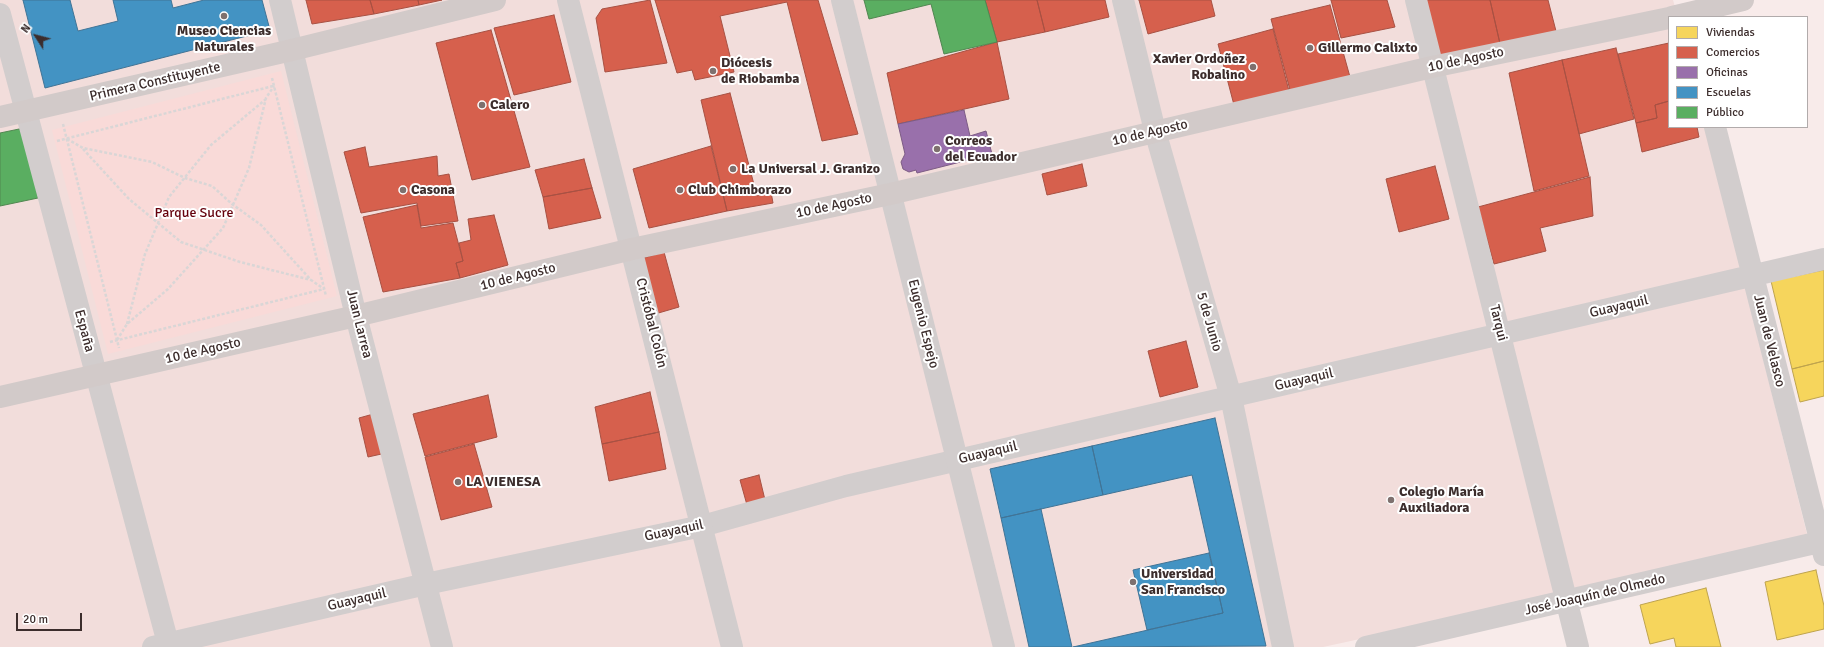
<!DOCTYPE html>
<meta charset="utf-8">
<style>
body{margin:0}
#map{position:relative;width:1824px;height:647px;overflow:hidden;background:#f8ebea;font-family:Signika,sans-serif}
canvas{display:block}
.legend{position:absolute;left:1668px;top:16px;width:140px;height:112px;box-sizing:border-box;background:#fff;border:1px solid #b1abab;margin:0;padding:5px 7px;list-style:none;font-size:12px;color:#3c2d2c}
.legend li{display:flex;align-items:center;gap:8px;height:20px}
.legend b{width:20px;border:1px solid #b1abab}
.north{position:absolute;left:16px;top:16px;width:40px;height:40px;-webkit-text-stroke:3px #fff;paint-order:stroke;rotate:306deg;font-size:11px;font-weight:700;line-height:16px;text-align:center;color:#3c2d2c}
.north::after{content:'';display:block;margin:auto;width:14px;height:18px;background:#3c2d2c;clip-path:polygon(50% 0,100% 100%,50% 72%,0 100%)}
.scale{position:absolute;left:16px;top:613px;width:66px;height:18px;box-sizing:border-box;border:2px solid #3c2d2c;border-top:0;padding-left:5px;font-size:12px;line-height:14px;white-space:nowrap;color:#3c2d2c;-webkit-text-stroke:3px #fff;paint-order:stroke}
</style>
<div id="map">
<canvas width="1824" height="647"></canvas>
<ul class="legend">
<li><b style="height:11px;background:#f6d55c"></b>Viviendas</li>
<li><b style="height:11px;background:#d6604d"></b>Comercios</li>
<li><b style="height:11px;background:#9970ab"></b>Oficinas</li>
<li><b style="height:11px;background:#4393c3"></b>Escuelas</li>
<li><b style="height:11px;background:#5aae61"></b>Público</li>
</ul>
<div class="north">N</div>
<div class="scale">20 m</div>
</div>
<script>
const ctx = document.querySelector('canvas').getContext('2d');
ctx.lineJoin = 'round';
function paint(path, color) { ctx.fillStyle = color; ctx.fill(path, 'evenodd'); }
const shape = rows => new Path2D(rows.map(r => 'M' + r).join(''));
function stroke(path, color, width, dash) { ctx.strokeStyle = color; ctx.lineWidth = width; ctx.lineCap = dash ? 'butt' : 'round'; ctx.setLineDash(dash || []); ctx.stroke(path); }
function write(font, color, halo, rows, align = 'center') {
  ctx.font = font + ' Signika,sans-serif'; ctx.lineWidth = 4; ctx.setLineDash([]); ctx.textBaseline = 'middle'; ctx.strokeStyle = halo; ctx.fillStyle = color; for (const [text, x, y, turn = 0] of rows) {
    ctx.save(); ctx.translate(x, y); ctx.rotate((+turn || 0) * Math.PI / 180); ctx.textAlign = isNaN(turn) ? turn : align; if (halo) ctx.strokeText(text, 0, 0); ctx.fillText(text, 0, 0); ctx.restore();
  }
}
paint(shape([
 [0,0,1673,0,1678,17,1669,17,1669,127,1705,127,1809,542,1323,647,0,647]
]), '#f2dddb');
paint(shape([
 [281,71,337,296,108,354,52,130]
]), '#f9dad8');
const homes = shape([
 [1824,270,1824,361,1792,369,1771,281,1824,270],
 [1824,361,1824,396,1800,402,1792,369,1824,361],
 [1816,570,1824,606,1824,629,1777,640,1765,582,1816,570],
 [1706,588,1721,647,1676,647,1674,638,1650,644,1640,605,1706,588]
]);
paint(homes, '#f6d55c');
stroke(homes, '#bea34e', 1);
const shops = shape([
 [306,0,370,0,374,14,312,24,306,0],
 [370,0,418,0,419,5,374,14,370,0],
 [418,0,442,0,419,5,418,0],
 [650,0,667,63,605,72,596,18,602,9,650,0],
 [655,0,818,0,858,134,822,141,787,2,720,16,734,72,695,80,692,70,677,73,655,0],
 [985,0,1037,0,1045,32,997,42,985,0],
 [1037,0,1105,0,1109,17,1045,32,1037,0],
 [1139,0,1211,0,1215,16,1148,34,1139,0],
 [1331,0,1387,0,1395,27,1341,38,1331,0],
 [1421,0,1490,0,1501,48,1437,62,1421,0],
 [1490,0,1548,0,1557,35,1501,48,1490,0],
 [1330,5,1350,77,1290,90,1271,19,1330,5],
 [554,15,571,82,514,95,494,28,554,15],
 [1273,29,1289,91,1234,105,1218,44,1273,29],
 [491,30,530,167,472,180,436,43,491,30],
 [997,42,1009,99,898,124,887,73,997,42],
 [1669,43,1669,101,1655,105,1657,118,1636,123,1618,54,1669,43],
 [1616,48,1634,119,1579,134,1562,60,1616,48],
 [1562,60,1589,176,1534,191,1509,73,1562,60],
 [730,93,757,196,771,192,773,203,727,211,701,100,730,93],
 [1669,101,1669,127,1697,127,1699,137,1642,152,1636,123,1657,118,1655,105,1669,101],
 [711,146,727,211,649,228,633,169,711,146],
 [365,147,369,167,437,156,438,176,449,174,458,221,421,226,417,203,361,213,344,152,365,147],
 [584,159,592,188,543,197,535,170,584,159],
 [1082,164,1087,186,1047,195,1042,174,1082,164],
 [1435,166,1449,219,1399,232,1386,179,1435,166],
 [1590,177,1593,216,1540,228,1546,251,1494,264,1478,207,1590,177],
 [592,188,601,218,549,229,543,197,592,188],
 [417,205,421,228,453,223,463,261,456,263,460,278,383,292,363,217,417,205],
 [494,215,508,265,460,278,456,263,463,261,459,243,471,240,468,219,494,215],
 [664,252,679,307,655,314,640,259,664,252],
 [1186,341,1198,387,1160,397,1148,351,1186,341],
 [650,392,659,432,602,444,595,407,650,392],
 [488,395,497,437,425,456,413,414,488,395],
 [377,413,386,453,368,457,359,418,377,413],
 [659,432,666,469,609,481,602,444,659,432],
 [474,444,492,507,441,520,425,457,474,444],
 [759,475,765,500,747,505,740,480,759,475]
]);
paint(shops, '#d6604d');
stroke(shops, '#a85143', 1);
const offices = shape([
 [964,110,970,136,986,131,992,154,917,173,916,170,909,172,903,169,901,162,905,154,898,124,964,110]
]);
paint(offices, '#9970ab');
stroke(offices, '#7d5c85', 1);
const schools = shape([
 [23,0,70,0,78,31,118,21,113,0,171,0,173,8,204,0,262,0,270,30,45,88,23,0],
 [1215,418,1266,646,1073,647,1223,613,1192,475,1103,495,1092,446,1215,418],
 [1092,446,1103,495,1001,518,990,469,1092,446],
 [1041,509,1072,647,1029,647,1001,518,1041,509],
 [1209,553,1223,613,1147,630,1133,570,1209,553]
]);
paint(schools, '#4393c3');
stroke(schools, '#417496', 1);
const public = shape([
 [864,0,985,0,997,42,944,54,931,4,869,19,864,0],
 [24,128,38,198,0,206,0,133,24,128]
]);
paint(public, '#5aae61');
stroke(public, '#518751', 1);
stroke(shape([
 [272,78,326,296],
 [63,124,119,348],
 [67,139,83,148,152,162,185,178,212,186,232,204,261,225,311,280,324,289],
 [57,141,273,86],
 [83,149,129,199,181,242,240,262,311,280],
 [127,324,145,254,169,197,211,145,266,99],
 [117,340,127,324,168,289,223,228,249,168,266,98,274,86],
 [110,342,324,289]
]), '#d9d6d6', 2.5, [3, 2]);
stroke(shape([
 [280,0,356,316,442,647],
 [1416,0,1578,647],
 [0,14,169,647],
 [1715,127,1824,555],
 [1155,131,1231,397,1283,647],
 [153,647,426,584,702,526,846,486,1824,259],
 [1366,647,1824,541]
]), '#d2cdcd', 22);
stroke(shape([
 [568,0,732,647],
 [842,0,1004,647],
 [1123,0,1155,131]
]), '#d2cdcd', 22);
stroke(shape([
 [1672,17,1743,0],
 [0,117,292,50,495,0],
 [0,397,356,316,632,249,890,194,1432,67,1669,18]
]), '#d2cac9', 22);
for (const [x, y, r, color] of [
 [224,16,4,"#7e706e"],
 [1310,48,4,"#7e706e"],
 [1253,67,4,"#7e706e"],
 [713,71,4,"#7e706e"],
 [482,105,4,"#7e706e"],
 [937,149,4,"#7e706e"],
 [733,169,4,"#7e706e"],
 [403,190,4,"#7e706e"],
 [680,190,4,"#7e706e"],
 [458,482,4,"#7e706e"],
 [1391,500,4,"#7e706e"],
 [1133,582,4,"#7e706e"]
]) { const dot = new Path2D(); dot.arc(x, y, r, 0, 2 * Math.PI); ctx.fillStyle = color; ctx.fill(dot); stroke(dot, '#fff', 1.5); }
write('bold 14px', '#3c2d2c', '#fff', [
 ["Museo Ciencias",224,31,"center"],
 ["Naturales",224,47,"center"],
 ["Gillermo Calixto",1318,48],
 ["Xavier Ordoñez",1245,59,"right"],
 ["Robalino",1245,75,"right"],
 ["Diócesis",721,63],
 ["de Riobamba",721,79],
 ["Calero",490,105],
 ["Correos",945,141],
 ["del Ecuador",945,157],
 ["La Universal J. Granizo",741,169],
 ["Casona",411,190],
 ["Club Chimborazo",688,190],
 ["LA VIENESA",466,482],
 ["Colegio María",1399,492],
 ["Auxiliadora",1399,508],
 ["Universidad",1141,574],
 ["San Francisco",1141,590]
], 'left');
write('14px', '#3c2d2c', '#fff', [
 ["10 de Agosto",1466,60,-12],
 ["Primera Constituyente",155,82,-13],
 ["10 de Agosto",1150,133,-13],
 ["10 de Agosto",834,206,-12],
 ["10 de Agosto",518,277,-14],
 ["Guayaquil",1619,307,-13],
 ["5 de Junio",1209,322,74],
 ["Cristóbal Colón",651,323,76],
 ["Tarqui",1498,323,76],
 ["Juan Larrea",359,324,76],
 ["Eugenio Espejo",923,324,76],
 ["España",84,331,75],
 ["Juan de Velasco",1769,341,76],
 ["10 de Agosto",203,351,-13],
 ["Guayaquil",1304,380,-13],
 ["Guayaquil",988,453,-13],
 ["Guayaquil",674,531,-12],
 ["José Joaquín de Olmedo",1595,595,-13],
 ["Guayaquil",357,600,-13]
]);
write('14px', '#65020d', '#fff', [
 ["Parque Sucre",194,213]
]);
</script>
